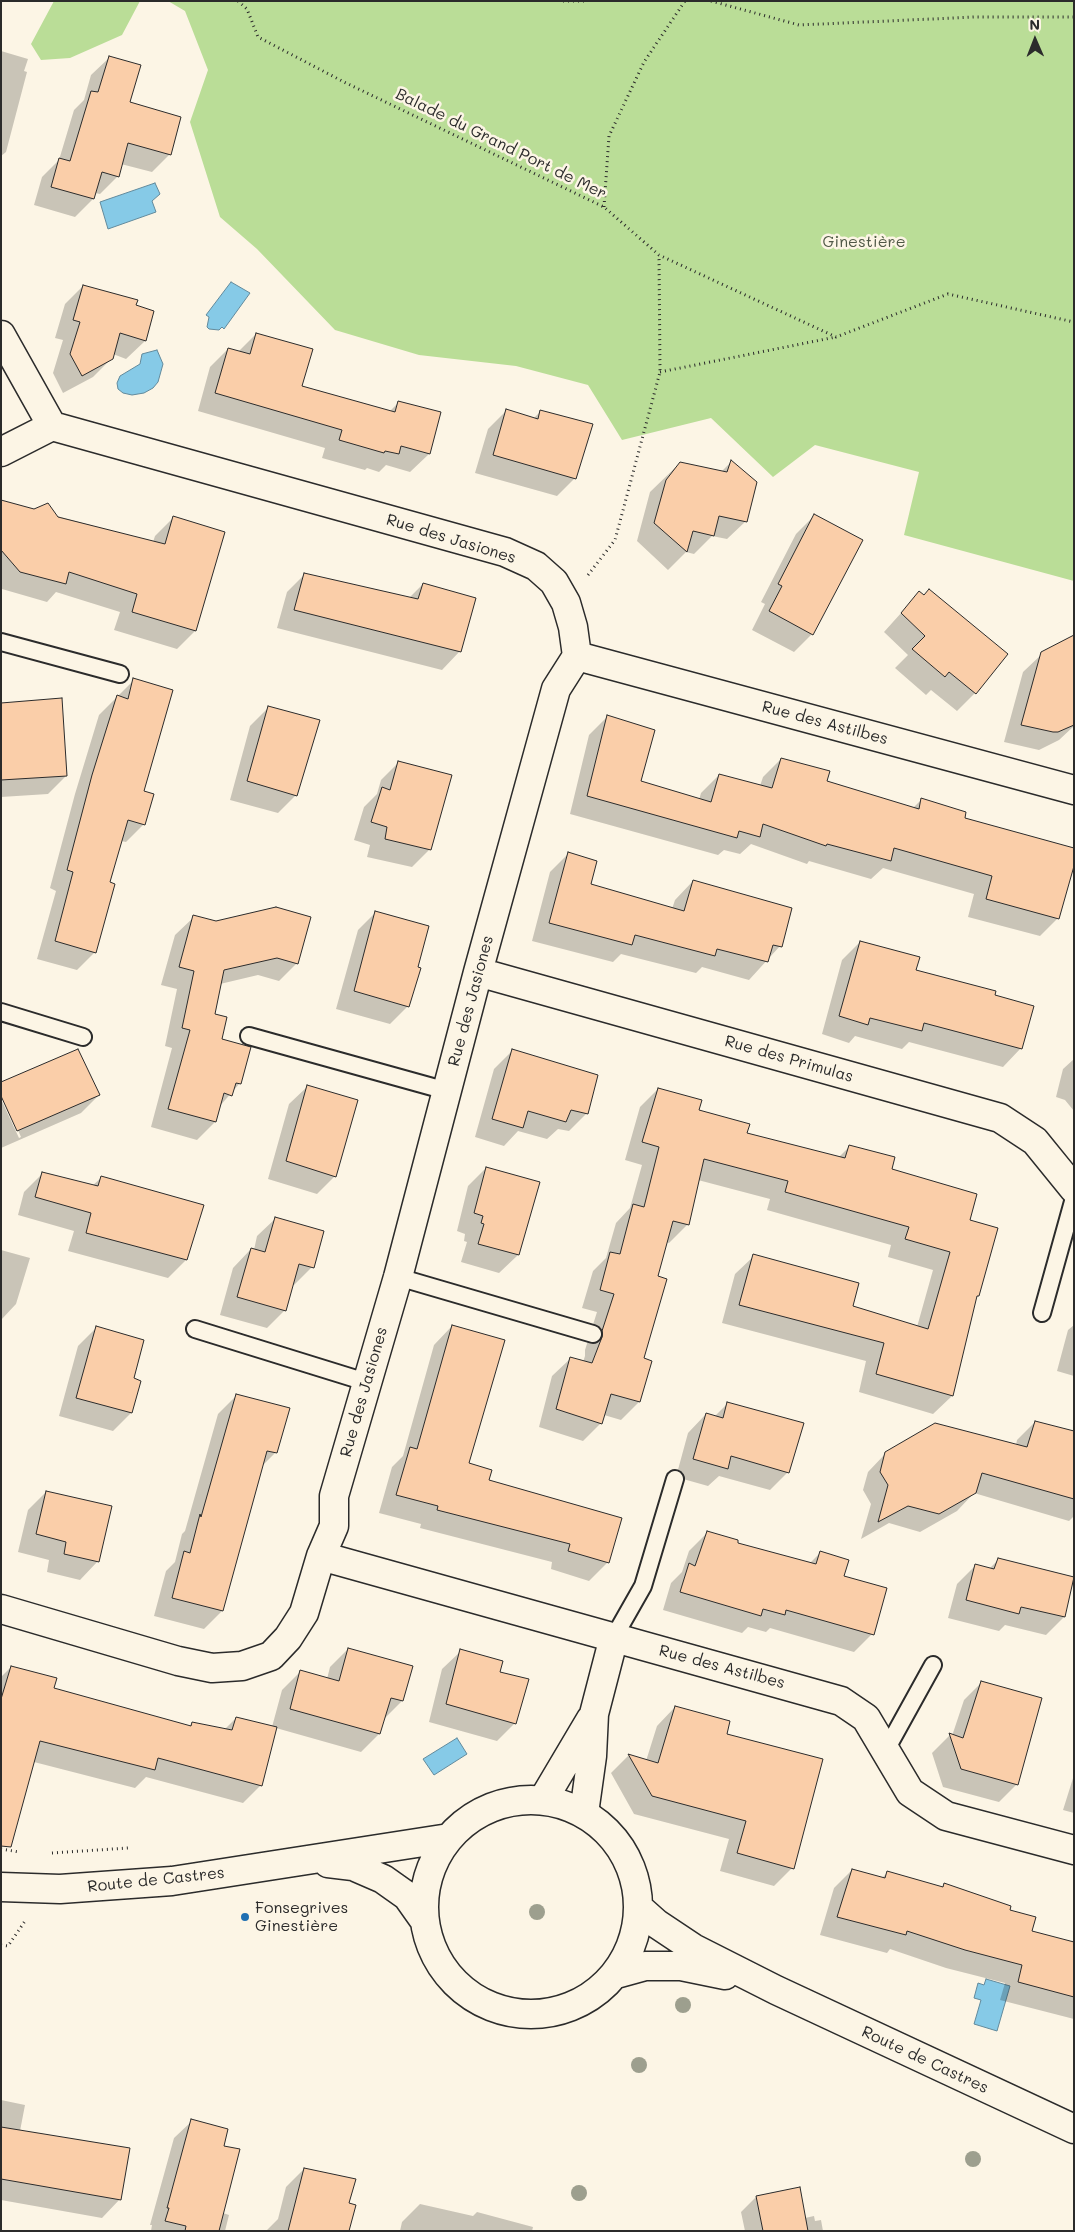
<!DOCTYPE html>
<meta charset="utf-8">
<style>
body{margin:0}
#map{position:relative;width:1075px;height:2232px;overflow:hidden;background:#fcf5e5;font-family:Mali,sans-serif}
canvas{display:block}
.frame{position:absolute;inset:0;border:2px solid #2b2b2b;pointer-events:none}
.north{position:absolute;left:1010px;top:15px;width:50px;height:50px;-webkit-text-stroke:4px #fcf5e5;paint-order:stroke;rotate:359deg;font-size:14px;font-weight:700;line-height:20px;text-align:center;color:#2b2b2b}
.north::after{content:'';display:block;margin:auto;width:18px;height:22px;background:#2b2b2b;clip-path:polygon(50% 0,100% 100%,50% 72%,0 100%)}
</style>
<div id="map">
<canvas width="1075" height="2232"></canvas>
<div class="frame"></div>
<div class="north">N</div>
</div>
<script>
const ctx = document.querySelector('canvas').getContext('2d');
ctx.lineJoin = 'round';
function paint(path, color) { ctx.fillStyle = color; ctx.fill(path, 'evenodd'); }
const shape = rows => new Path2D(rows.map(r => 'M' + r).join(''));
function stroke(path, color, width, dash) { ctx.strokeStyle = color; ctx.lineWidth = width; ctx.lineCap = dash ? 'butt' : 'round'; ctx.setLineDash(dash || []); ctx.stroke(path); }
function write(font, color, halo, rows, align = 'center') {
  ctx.font = font + ' Mali,sans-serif'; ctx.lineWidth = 5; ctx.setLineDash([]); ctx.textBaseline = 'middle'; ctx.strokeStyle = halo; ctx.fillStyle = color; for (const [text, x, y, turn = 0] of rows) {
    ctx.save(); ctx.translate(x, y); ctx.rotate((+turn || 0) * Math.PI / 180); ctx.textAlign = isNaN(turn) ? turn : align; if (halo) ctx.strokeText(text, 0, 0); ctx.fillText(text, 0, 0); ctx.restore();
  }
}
paint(shape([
 [54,1,140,1,122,35,70,58,41,60,31,44],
 [168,1,1074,1,1074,581,904,535,919,472,815,445,773,477,711,418,622,440,588,385,516,366,419,355,335,330,257,249,220,217,190,122,208,70,185,11]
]), '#badd97');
const water = shape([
 [155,183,160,194,152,201,156,212,108,229,100,202,155,183],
 [231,282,250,293,224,329,222,327,219,330,209,329,207,327,209,317,206,315,231,282],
 [157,350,163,364,158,382,153,388,144,393,132,395,123,393,118,389,117,383,120,376,140,364,142,354,157,350],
 [457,1738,467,1754,434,1775,423,1759,457,1738],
 [986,1979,1010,1986,997,2031,974,2024,981,2000,974,1998,978,1983,984,1985,986,1979]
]);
paint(water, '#86cae7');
stroke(water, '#628a9c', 1);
paint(shape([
 [1,51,28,59,24,71,27,72,6,152,1,156],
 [110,57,129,103,170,154,152,172,121,164,118,176,100,194,95,193,93,199,75,217,34,205,42,177,59,160,74,110,84,100,91,75],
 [83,286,135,306,145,341,126,359,113,354,112,358,93,377,63,393,53,373,63,340,55,338,65,304],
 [256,334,301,387,389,412,399,402,440,413,429,454,410,472,386,465,379,472,367,468,365,470,322,458,325,448,198,411,210,367,228,349,238,352],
 [506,411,533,419,541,411,575,478,557,496,475,473,488,429],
 [731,462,746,521,727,539,712,536,694,554,686,552,668,570,637,541,650,492,680,463,721,472],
 [1,501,153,542,155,536,173,518,195,631,177,649,114,630,120,612,56,592,47,602,2,589],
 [814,516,812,634,794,652,752,630,765,604,761,602,796,534],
 [305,574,409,598,423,584,460,651,442,670,277,628,287,592],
 [919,593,1006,655,975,693,957,711,931,690,926,695,895,668,908,655,884,632],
 [1074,637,1074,726,1059,740,1039,750,1004,742,1023,672,1042,654],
 [134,680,144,824,126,842,121,841,109,883,95,952,77,970,37,959,56,891,50,888,75,794,99,715],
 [1,704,66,776,48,794,1,797],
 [268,708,296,795,278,813,230,800,250,726],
 [607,717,640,782,699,800,701,793,719,775,760,786,763,777,781,759,825,782,913,808,922,799,963,819,1058,918,1040,936,968,917,974,894,883,868,871,879,809,861,807,864,751,844,740,854,724,850,718,855,570,814,589,735],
 [399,762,430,849,412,867,367,857,370,845,354,840,364,807,377,794,381,780],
 [568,854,590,885,672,909,675,900,693,881,780,946,749,980,702,967,696,973,621,954,613,962,532,941,550,872],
 [376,912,408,1006,390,1024,336,1009,358,930],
 [194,917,297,963,279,981,258,975,220,984,214,1015,220,1039,240,1083,219,1107,215,1122,197,1140,151,1127,172,1048,165,1046,177,989,161,985,175,935],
 [860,942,914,971,994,996,1021,1048,1003,1067,909,1042,902,1049,855,1036,849,1043,822,1034,842,960],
 [512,1051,587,1113,569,1131,558,1129,547,1139,518,1131,504,1146,475,1137,494,1069],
 [1074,1059,1074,1111,1065,1100,1056,1097,1063,1069],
 [308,1086,335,1176,317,1194,268,1179,289,1104],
 [658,1089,697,1111,746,1134,838,1158,850,1146,969,1221,978,1296,975,1298,952,1396,933,1414,859,1392,866,1361,722,1323,735,1274,754,1256,851,1306,917,1327,933,1270,888,1257,891,1245,767,1210,770,1199,698,1180,687,1225,669,1243,666,1242,656,1277,642,1359,639,1402,621,1420,604,1415,601,1423,583,1441,539,1427,552,1376,571,1358,583,1362,585,1356,585,1350,597,1312,582,1308,593,1271,606,1258,616,1223,630,1208,642,1165,625,1160,640,1107],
 [1,1093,99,1095,81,1113,1,1148,1,1099,19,1138,21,1137],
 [486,1168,538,1183,518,1255,499,1273,461,1262,467,1242,464,1241,465,1234,457,1231,468,1186],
 [42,1174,92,1186,102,1177,202,1206,186,1260,168,1278,68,1251,74,1231,18,1215,24,1192],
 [276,1218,312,1267,294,1285,292,1284,285,1310,267,1328,220,1315,233,1268,251,1249,254,1250,257,1236],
 [1,1250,30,1258,16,1304,1,1320],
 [1074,1325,1074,1376,1057,1371,1068,1330],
 [452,1326,467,1464,487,1481,607,1563,589,1581,551,1569,552,1562,420,1528,421,1524,379,1513,392,1467,403,1456,434,1345],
 [96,1328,132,1379,131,1413,113,1431,59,1416,78,1346],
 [236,1396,276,1452,262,1466,222,1611,204,1629,154,1616,166,1571,175,1562,182,1534,185,1531,218,1414],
 [728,1403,788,1472,770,1490,719,1476,708,1486,676,1477,688,1433,706,1414,714,1417],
 [1035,1422,1074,1433,1074,1516,1069,1521,974,1493,957,1511,920,1532,889,1523,861,1539,871,1504,863,1490,868,1472,886,1453,1016,1445,1017,1440],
 [46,1492,98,1561,80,1580,47,1572,49,1560,18,1552,28,1510],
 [707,1533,737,1544,809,1564,820,1553,843,1577,872,1634,854,1652,770,1628,766,1632,748,1627,742,1633,663,1610,671,1583,682,1572,689,1551],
 [999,1559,1074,1579,1064,1617,1046,1635,1005,1625,999,1631,948,1618,957,1584,975,1566,989,1569],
 [348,1649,402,1701,384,1719,379,1734,361,1752,276,1728,261,1785,243,1803,146,1777,135,1788,34,1762,1,1812,1,1677,11,1667,53,1689,189,1727,192,1723,224,1730,236,1718,272,1727,282,1690,300,1672,327,1679,330,1667],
 [461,1651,498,1673,515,1723,497,1741,429,1722,442,1669],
 [982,1682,1017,1784,999,1802,943,1787,932,1753,950,1735,952,1736,964,1700],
 [675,1707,725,1735,792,1868,774,1886,720,1871,729,1839,634,1814,611,1773,628,1756,646,1761,657,1726],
 [1074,1775,1074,1813,1063,1810],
 [852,1870,881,1879,888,1872,941,1888,944,1885,1009,1911,1030,1931,1074,1944,1074,2019,1000,2000,1005,1983,946,1968,890,1949,887,1953,820,1935,834,1888],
 [1,2100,25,2105,20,2131,120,2199,102,2218,1,2200],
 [192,2121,222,2146,223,2213,229,2215,225,2231,151,2231,152,2225,150,2225,174,2138],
 [304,2169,348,2231,266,2231,278,2219,286,2187],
 [756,2197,805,2218,814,2216,815,2221,821,2220,823,2231,745,2231,741,2212],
 [420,2204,473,2216,477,2212,533,2227,532,2231,400,2231,402,2222]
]), '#0003');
const building = shape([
 [109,56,141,65,130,102,181,117,171,155,128,143,119,177,102,172,94,199,51,187,59,158,70,161,91,91,98,92,109,56],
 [83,285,138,300,136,305,154,311,146,341,120,333,113,359,82,376,70,354,80,322,73,320,83,285],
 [256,333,313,349,302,386,395,412,398,401,441,412,430,454,401,446,399,454,385,451,384,453,339,440,342,430,215,393,228,348,250,354,256,333],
 [506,409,538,419,540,410,593,424,576,479,493,455,506,409],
 [731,460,757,482,747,522,719,516,714,536,693,531,687,552,654,523,666,480,680,462,727,472,731,460],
 [1,500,34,509,48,503,58,517,165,544,173,516,225,532,196,631,132,612,137,594,69,572,66,584,20,572,1,550,1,500],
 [814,514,863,540,813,635,769,611,782,586,778,584,814,514],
 [304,573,418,599,423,583,476,598,461,652,294,610,304,573],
 [929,589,1008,654,976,694,949,672,945,677,912,649,925,636,901,613,919,591,924,595,929,589],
 [1074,635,1074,725,1058,732,1053,732,1021,725,1041,652,1074,635],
 [133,678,173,690,144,791,154,794,145,825,128,820,110,882,115,884,96,953,55,941,73,872,67,870,92,775,117,695,128,699,133,678],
 [62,698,67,776,1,780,1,703,62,698],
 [268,706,320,720,297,796,247,781,268,706],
 [607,715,655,730,641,781,711,802,719,774,772,788,781,758,830,771,827,781,919,809,921,798,966,812,965,818,1074,848,1074,866,1059,919,986,899,992,876,894,848,891,861,827,844,826,846,763,824,760,837,739,831,737,838,587,796,607,715],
 [398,761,452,775,431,850,385,839,387,827,371,822,382,787,390,790,398,761],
 [568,852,597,861,591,884,684,911,693,880,792,908,782,947,773,945,768,962,717,949,715,956,635,935,632,945,549,923,568,852],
 [276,907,311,917,298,964,277,958,224,970,215,1014,227,1017,222,1039,251,1047,241,1084,236,1083,232,1096,224,1093,216,1122,168,1109,190,1030,182,1028,194,971,179,967,193,915,216,921,276,907],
 [375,911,429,926,418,967,421,968,409,1007,354,991,375,911],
 [860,941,920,957,916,970,996,991,995,995,1034,1006,1022,1049,924,1023,922,1031,870,1018,868,1025,839,1016,860,941],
 [78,1049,100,1095,17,1131,1,1096,1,1082,78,1049],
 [512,1049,598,1075,588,1114,571,1110,566,1122,528,1111,523,1128,492,1119,512,1049],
 [307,1085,358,1100,336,1177,286,1161,307,1085],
 [658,1088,702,1100,699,1110,750,1124,747,1133,845,1158,849,1145,895,1157,892,1169,977,1194,970,1220,998,1228,979,1296,977,1296,953,1396,876,1374,884,1343,739,1305,753,1254,859,1283,853,1306,928,1329,950,1252,905,1239,909,1227,785,1192,788,1181,704,1159,689,1225,673,1221,658,1276,667,1279,644,1358,652,1361,640,1402,611,1394,602,1424,556,1409,570,1357,592,1363,602,1337,602,1331,614,1294,600,1290,610,1252,620,1254,633,1204,644,1207,659,1147,642,1142,658,1088],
 [486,1167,540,1182,519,1255,478,1244,484,1224,481,1223,483,1216,474,1213,486,1167],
 [42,1172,98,1186,101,1176,204,1205,187,1260,86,1233,91,1213,35,1197,42,1172],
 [275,1217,324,1231,314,1268,299,1264,286,1311,237,1297,251,1248,265,1252,275,1217],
 [452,1325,505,1340,469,1463,492,1470,489,1480,622,1518,609,1563,568,1551,570,1544,437,1510,438,1506,396,1495,410,1447,417,1449,452,1325],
 [96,1326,144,1340,134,1378,141,1381,132,1413,76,1398,96,1326],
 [236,1394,290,1408,277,1453,267,1451,223,1611,172,1598,184,1551,190,1553,200,1514,201,1517,236,1394],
 [727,1402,804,1423,789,1473,731,1456,728,1469,693,1459,706,1413,723,1418,727,1402],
 [1035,1421,1074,1431,1074,1499,982,1473,976,1493,939,1514,908,1506,878,1522,888,1485,880,1472,885,1452,935,1423,1027,1447,1035,1421],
 [46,1491,112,1506,99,1562,64,1554,66,1542,36,1534,46,1491],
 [707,1531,738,1540,738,1543,816,1564,820,1551,849,1560,844,1576,887,1588,874,1635,786,1610,785,1615,763,1609,761,1616,680,1592,689,1563,695,1566,707,1531],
 [998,1558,1074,1577,1065,1617,1021,1607,1019,1614,966,1600,975,1564,994,1569,998,1558],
 [348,1648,413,1666,403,1701,391,1698,380,1734,290,1709,300,1670,339,1681,348,1648],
 [460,1649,503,1661,500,1672,529,1679,516,1724,446,1704,460,1649],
 [11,1666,57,1678,54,1688,191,1726,192,1722,232,1730,236,1717,277,1727,262,1786,158,1758,155,1770,40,1741,11,1847,1,1846,1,1699,11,1666],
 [981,1681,1042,1698,1018,1785,961,1769,949,1733,963,1738,981,1681],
 [675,1706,730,1721,727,1734,823,1759,794,1869,737,1853,746,1821,652,1796,628,1754,658,1763,675,1706],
 [852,1869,885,1878,887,1871,943,1887,944,1883,1011,1906,1010,1910,1036,1917,1032,1931,1074,1942,1074,1997,1018,1982,1022,1965,965,1950,907,1931,906,1935,837,1917,852,1869],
 [191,2119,228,2129,224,2146,240,2149,219,2231,185,2231,186,2226,165,2221,169,2208,167,2208,191,2119],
 [1,2127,130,2148,121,2200,1,2179,1,2127],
 [304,2168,356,2179,349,2203,356,2205,349,2231,288,2231,304,2168],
 [800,2187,808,2231,763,2231,756,2196,800,2187]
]);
paint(building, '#facea9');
stroke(building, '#2b2b2b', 1);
const lane = shape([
 [1,642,120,674],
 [1,1012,83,1037],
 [249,1036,447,1091],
 [398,1277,593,1334],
 [1042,1313,1074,1198],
 [195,1329,366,1382],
 [614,1637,643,1586,675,1479],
 [886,1750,933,1665]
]);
const street = shape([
 [1,335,52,426,1,452],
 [577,656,1074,790],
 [478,972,1000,1118,1035,1141,1074,1189],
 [321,1556,841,1701,866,1718,910,1792,946,1816,1074,1850],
 [1,1609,178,1661,212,1668,242,1666,271,1656,288,1638,304,1613,321,1556,334,1526,334,1496,398,1277,478,972,556,689,577,656,573,627,566,603,554,582,536,566,505,552,52,426],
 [543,1800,591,1719],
 [584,1813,592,1756,594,1714,614,1637]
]);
const primary = shape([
 '424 1907a107 107 0 1 1 214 0a107 107 0 1 1-214 0Z',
 [328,1863,353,1866,383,1879,407,1896,424,1920],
 [1,1887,60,1889,172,1881,449,1838],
 [639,1908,657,1924,693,1948,776,1990,1074,2129],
 [616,1974,645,1966,681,1966,725,1975]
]);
stroke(lane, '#2b2b2b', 20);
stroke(street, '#2b2b2b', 31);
stroke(primary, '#2b2b2b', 31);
stroke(shape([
 [238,1,247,9,258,37,344,82,604,207,659,255,836,337,948,294,1074,322],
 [563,1,586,1],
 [711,1,799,25,975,17,1074,17],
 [604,207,609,136,644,62,685,1],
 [660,372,836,337],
 [588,575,615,540,660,372,659,255],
 [1,1849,19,1852],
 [52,1853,128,1848,129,1850],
 [1,1945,8,1946,25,1921]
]), '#2b2b2b', 3, [1, 4]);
stroke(lane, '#fcf5e5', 16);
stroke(street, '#fcf5e5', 28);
stroke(primary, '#fcf5e5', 28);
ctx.fillStyle = '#9d9f8e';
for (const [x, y] of [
 [537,1912],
 [683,2005],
 [639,2065],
 [973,2159],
 [579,2193]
]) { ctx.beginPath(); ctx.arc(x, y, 8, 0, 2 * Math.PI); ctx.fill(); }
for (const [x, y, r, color] of [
 [245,1917,5,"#1f6fb2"]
]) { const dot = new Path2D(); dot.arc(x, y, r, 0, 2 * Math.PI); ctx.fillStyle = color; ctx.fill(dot); stroke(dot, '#fcf5e5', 2); }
write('16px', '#2b2b2b', '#fcf5e5', [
 ["Balade du Grand Port de Mer",501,144,26],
 ["Rue des Jasiones",451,539,17],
 ["Rue des Astilbes",825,723,15],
 ["Rue des Jasiones",471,1001,-75],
 ["Rue des Primulas",789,1059,16],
 ["Rue des Jasiones",364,1392,-74],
 ["Rue des Astilbes",722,1667,15],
 ["Route de Castres",156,1880,-6],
 ["Route de Castres",925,2060,25]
]);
write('16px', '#4f5846', '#fcf5e5', [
 ["Ginestière",864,242]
]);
write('16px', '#2b2b2b', '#fcf5e5', [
 ["Fonsegrives",255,1908],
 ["Ginestière",255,1926]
], 'left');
</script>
